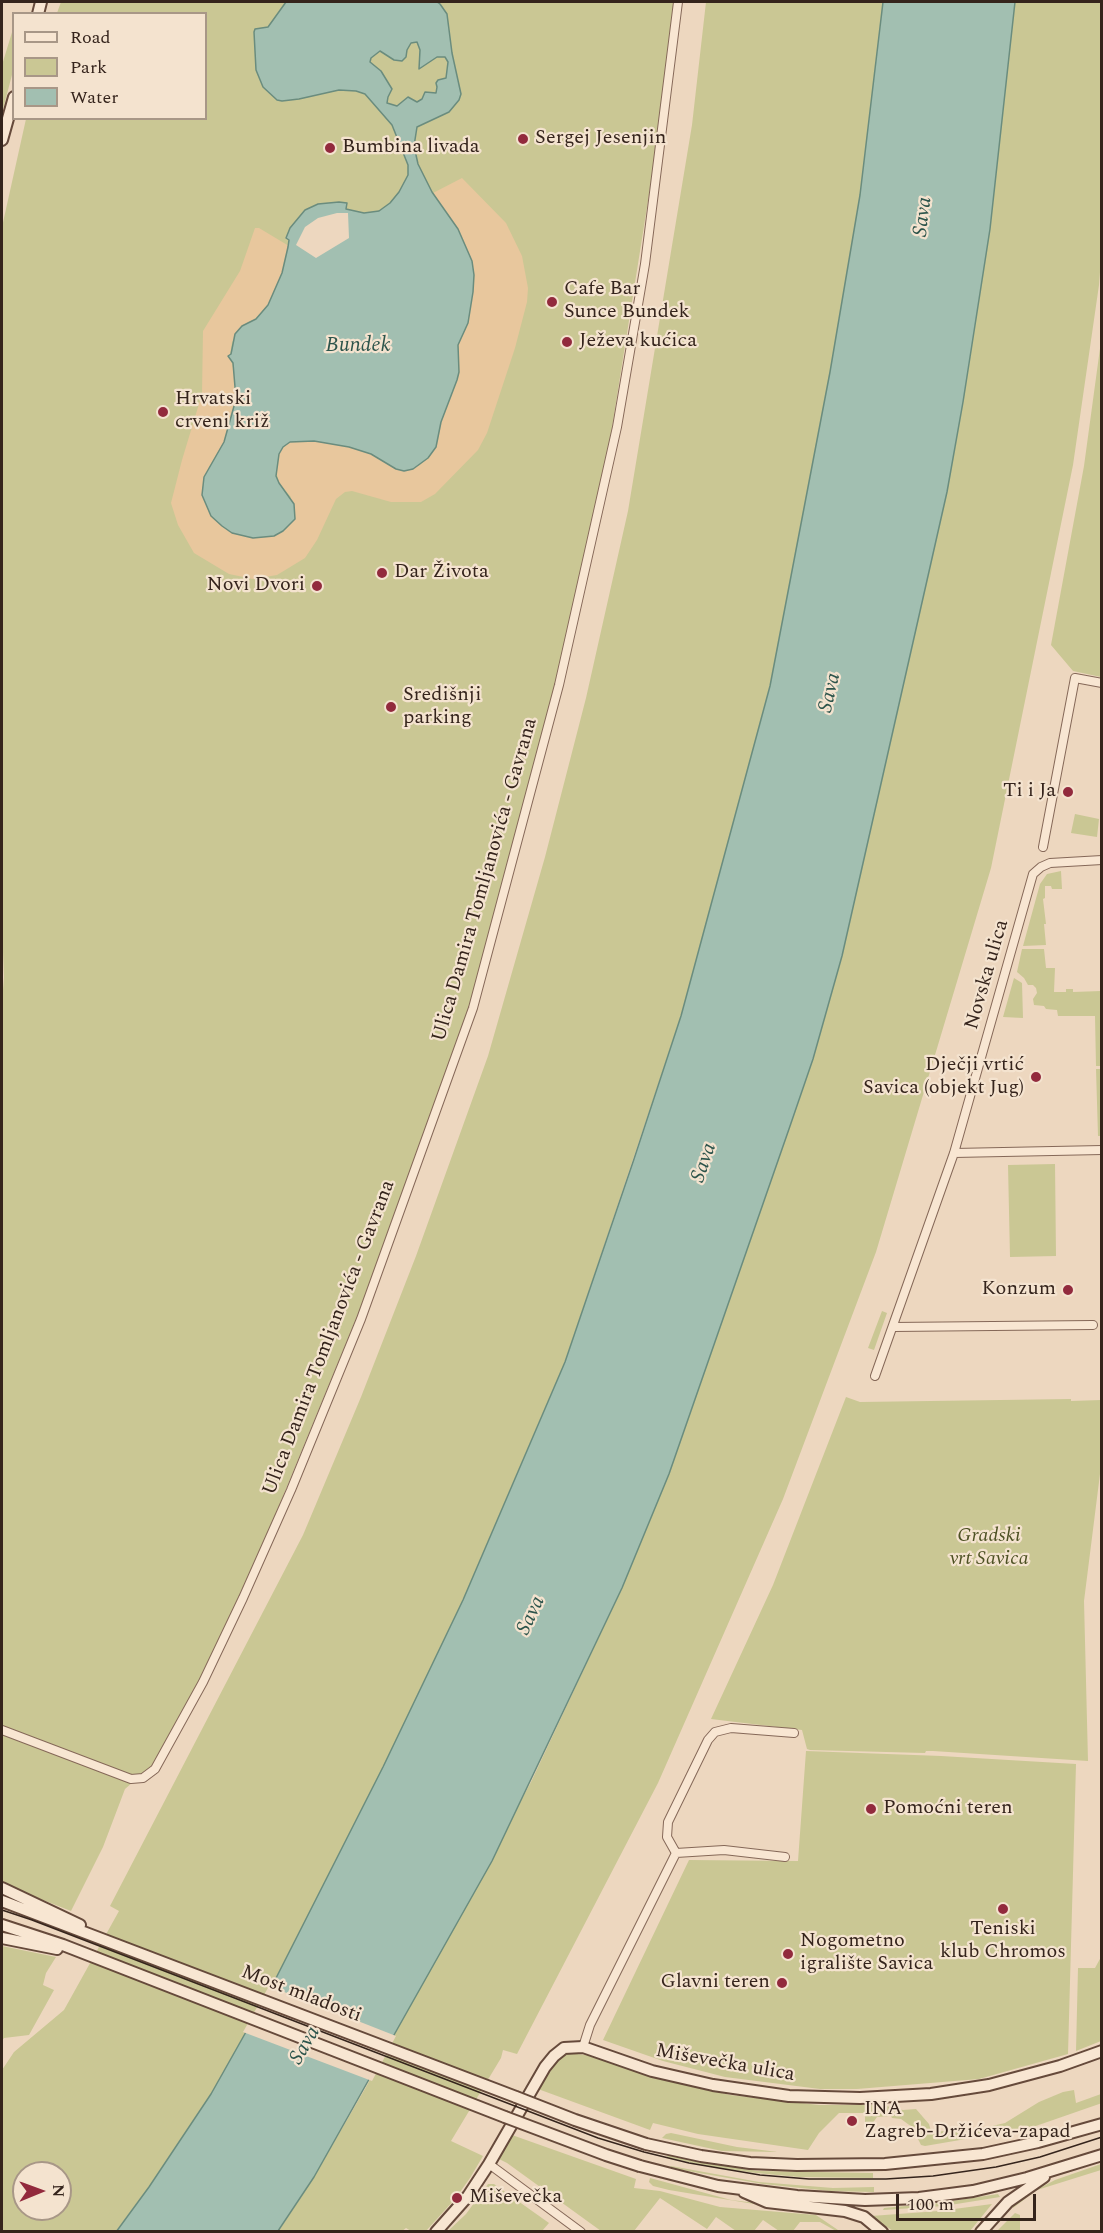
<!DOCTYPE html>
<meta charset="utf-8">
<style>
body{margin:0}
#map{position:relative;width:1103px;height:2233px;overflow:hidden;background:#edd7bf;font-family:Spectral,serif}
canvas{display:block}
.frame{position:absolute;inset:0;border:3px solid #35241c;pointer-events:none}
.legend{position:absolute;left:12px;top:12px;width:195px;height:108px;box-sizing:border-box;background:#f4e3cf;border:2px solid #a89787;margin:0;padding:8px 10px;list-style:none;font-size:18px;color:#35241c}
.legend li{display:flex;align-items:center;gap:12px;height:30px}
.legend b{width:30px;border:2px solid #a89787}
.north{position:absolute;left:12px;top:2161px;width:60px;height:60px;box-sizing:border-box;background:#f4e3cf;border:2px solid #a89787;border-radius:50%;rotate:89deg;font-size:16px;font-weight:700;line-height:24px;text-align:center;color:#35241c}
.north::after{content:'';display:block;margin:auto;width:21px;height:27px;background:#922a3d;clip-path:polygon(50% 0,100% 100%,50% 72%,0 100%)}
.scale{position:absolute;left:896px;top:2194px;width:140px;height:27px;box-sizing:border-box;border:3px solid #35241c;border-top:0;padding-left:8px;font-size:18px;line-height:21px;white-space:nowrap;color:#35241c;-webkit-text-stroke:4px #f4e3cf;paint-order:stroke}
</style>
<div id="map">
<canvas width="1103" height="2233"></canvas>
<div class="frame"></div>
<ul class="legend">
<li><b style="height:8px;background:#f8e6d2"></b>Road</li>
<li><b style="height:16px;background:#cac794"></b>Park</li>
<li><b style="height:16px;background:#a2bfb1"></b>Water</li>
</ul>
<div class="north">N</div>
<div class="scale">100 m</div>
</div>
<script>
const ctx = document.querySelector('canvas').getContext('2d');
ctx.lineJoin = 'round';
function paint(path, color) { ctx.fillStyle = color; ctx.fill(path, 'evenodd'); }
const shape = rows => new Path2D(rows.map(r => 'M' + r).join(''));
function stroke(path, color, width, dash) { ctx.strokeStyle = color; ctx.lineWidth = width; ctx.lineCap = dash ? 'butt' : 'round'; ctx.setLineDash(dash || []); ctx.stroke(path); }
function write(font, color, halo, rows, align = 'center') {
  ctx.font = font + ' Spectral,serif'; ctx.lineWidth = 4.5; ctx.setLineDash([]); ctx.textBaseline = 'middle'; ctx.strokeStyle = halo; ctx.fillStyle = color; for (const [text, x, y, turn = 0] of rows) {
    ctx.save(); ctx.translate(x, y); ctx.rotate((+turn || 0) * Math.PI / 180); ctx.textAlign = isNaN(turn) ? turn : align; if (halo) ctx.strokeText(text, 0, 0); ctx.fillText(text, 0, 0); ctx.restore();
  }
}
paint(shape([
 [61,2,674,2,654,163,611,434,559,681,475,997,389,1239,260,1552,213,1656,156,1762,125,1789,103,1847,71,1911,20,1891,2,1881,2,1002,4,977,2,928,2,227,26,119,206,118,206,14,57,13],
 [706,2,883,2,860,195,830,372,770,686,681,1016,565,1362,527,1450,463,1600,383,1767,273,1984,211,2094,149,2187,116,2231,2,2232,2,2070,14,2052,64,2010,119,1911,110,1906,303,1535,361,1397,416,1256,488,1056,545,857,586,698,628,511,692,125],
 [24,2173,60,2173,60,2209,24,2209],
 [1015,2,1101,2,1101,259,1099,285,1073,465,991,868,876,1252,783,1499,658,1783,517,2054,503,2050,501,2058,451,2141,483,2156,470,2178,455,2199,426,2231,411,2231,406,2228,401,2232,278,2232,314,2177,366,2087,531,1782,622,1588,669,1474,813,1059,842,956,947,492,963,402,990,229],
 [13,29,13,71,2,113,2,65],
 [1101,341,1101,677,1073,671,1051,645,1084,466],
 [1075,814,1099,819,1097,837,1071,833],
 [1061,871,1062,889,1052,889,1051,886,1045,886,1045,898,1043,899,1046,924,1044,924,1046,945,1023,946,1040,884,1047,874],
 [1022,949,1044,949,1046,968,1055,968,1054,992,1066,992,1066,989,1073,989,1073,992,1101,991,1101,1066,1096,1066,1095,1016,1058,1016,1057,1010,1046,1009,1044,1006,1034,1005,1033,999,1037,993,1036,988,1033,985,1028,985,1024,978,1017,972],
 [1014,978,1022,983,1023,1018,1003,1017],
 [1096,1069,1101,1069,1101,1136,1098,1136],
 [1055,1164,1056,1256,1010,1257,1008,1165],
 [882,1311,887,1313,874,1350,868,1348],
 [846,1397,860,1402,1071,1399,1071,1401,1101,1400,1101,1466,1084,1601,1088,1761,933,1751,926,1751,925,1753,810,1750,807,1749,802,1730,711,1719,773,1585],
 [806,1751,941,1756,1076,1764,1068,2054,979,2079,857,2089,820,2089,725,2077,663,2061,603,2040,689,1860,798,1861],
 [2,1946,56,1957,46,1973,43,1985,54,1990,29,2035,4,2038,2,2041],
 [1101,1957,1101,2041,1076,2051,1078,1968,1095,1968],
 [570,2053,592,2056,643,2074,730,2095,819,2105,882,2105,903,2110,916,2109,929,2124,931,2131,937,2132,957,2129,966,2132,1005,2123,1039,2102,1063,2092,1074,2090,1076,2103,1101,2094,1102,2103,1030,2128,925,2146,921,2145,912,2127,901,2119,892,2118,891,2116,877,2117,872,2124,865,2124,865,2113,839,2113,819,2133,808,2150,698,2134,653,2123,650,2130,538,2089,557,2062,563,2056],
 [671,2133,737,2147,778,2152,722,2151,662,2138,666,2134],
 [512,2135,636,2179,634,2188,660,2191,720,2207,816,2215,838,2230,836,2231,820,2222,800,2222,793,2231,779,2231,763,2220,754,2231,736,2231,716,2217,707,2229,660,2198,634,2231,601,2231,507,2163,499,2159],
 [668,2155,707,2163,758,2171,873,2173,873,2178,799,2177,756,2173,710,2167,667,2157],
 [1101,2164,1101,2170,1037,2190,1013,2208,1009,2204,1055,2180],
 [671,2166,759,2182,833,2188,874,2187,874,2192,830,2191,763,2184,676,2169,670,2168],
 [650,2178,731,2200,764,2204,766,2206,669,2190,653,2186,649,2182],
 [488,2184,494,2184,549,2223,542,2231,448,2231,466,2214],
 [998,2194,1000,2197,944,2206,883,2210,884,2208,939,2203],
 [992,2204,970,2231,893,2231,871,2216,939,2211],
 [1015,2213,1020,2215,1020,2231,997,2231]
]), '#cac794');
paint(shape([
 [462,178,506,223,522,256,528,288,527,302,515,348,487,433,478,450,435,494,421,502,391,502,352,491,345,492,336,499,317,540,305,558,277,575,253,579,229,574,194,553,178,525,171,503,182,460,202,394,203,331,240,271,255,228,259,228,289,246,288,252,277,288,268,305,255,319,248,322,232,342,230,355,235,376,236,399,224,442,209,467,202,489,214,519,232,533,253,538,268,537,287,528,291,497,279,483,276,470,280,450,290,442,314,441,349,447,371,454,396,469,404,471,420,465,436,447,441,422,459,372,458,345,468,323,474,275,472,261,458,229,433,193]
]), '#e8c79d');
const water = shape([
 [286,2,437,2,440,4,447,14,452,53,461,94,459,100,449,112,417,127,414,146,418,164,432,192,458,229,472,261,474,275,473,292,468,323,458,345,459,372,457,380,441,422,436,447,428,458,413,469,404,471,396,469,371,454,349,447,314,441,290,442,283,447,279,454,276,476,279,483,294,504,295,519,283,531,274,536,253,538,232,533,222,526,211,516,202,495,204,477,224,442,236,399,233,363,228,356,231,354,235,334,242,326,256,319,268,305,282,273,288,247,289,240,286,238,290,228,305,210,318,204,339,202,347,203,346,209,364,213,379,211,390,203,399,192,408,175,408,165,392,125,365,94,356,91,339,90,299,99,282,101,277,100,263,87,256,70,254,32,255,29,268,27,286,2],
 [417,42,420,50,419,69,437,57,445,57,448,62,446,78,438,80,436,83,437,87,436,93,425,92,422,99,417,102,408,97,397,106,387,103,388,97,392,89,381,71,370,62,371,58,380,51,394,60,402,61,406,57,407,50,411,43,417,42],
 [883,2,1015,2,990,229,963,402,947,492,842,956,813,1059,789,1129,669,1474,622,1588,492,1861,314,2177,278,2231,116,2232,149,2187,211,2094,273,1984,383,1767,463,1600,565,1362,634,1159,681,1016,770,686,830,372,860,195,883,2]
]);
paint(water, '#a2bfb1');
stroke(water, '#6a8c7e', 1.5);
paint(shape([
 [337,213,348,213,349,238,316,258,296,245,305,227,318,218],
 [269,1986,396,2036,372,2081,243,2032]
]), '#edd7bf');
const street = shape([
 [1043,847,1075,678,1102,683],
 [954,1153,1102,1150],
 [893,1327,1093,1325],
 [875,1376,954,1153,1033,874,1041,867,1050,863,1102,860],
 [2,1730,131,1779,143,1778,155,1769,203,1682,243,1598,291,1490,361,1319,473,1008,559,685,617,427,645,264,678,2],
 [676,1853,667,1837,668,1822,708,1740,715,1732,731,1728,794,1733],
 [583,2047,590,2025,676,1853,724,1850,785,1857],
 [489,2164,581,2232]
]);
const secondary = shape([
 [38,14,41,2],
 [2,140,14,97],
 [2,1888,80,1925],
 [2,1901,516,2097],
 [2,1925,63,1945,505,2117],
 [2,1938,57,1949],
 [646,2144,701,2156,750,2163,797,2165,885,2164,983,2154,1038,2142,1102,2124],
 [640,2166,718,2186,797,2196,865,2200,919,2198,973,2191,1027,2178,1102,2155],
 [744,2192,767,2202,845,2211,864,2217,882,2232],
 [436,2232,468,2196,489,2164,545,2067,554,2056,564,2048,583,2047,652,2071,713,2085,789,2096,860,2098,931,2094,989,2085,1060,2066,1102,2051],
 [981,2232,1008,2202,1044,2177]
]);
stroke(street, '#856858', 10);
stroke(secondary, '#664a3b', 14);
stroke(street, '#f8e6d2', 8);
stroke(secondary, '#f8e6d2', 10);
stroke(shape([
 [2,1910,32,1920,598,2138,644,2152,689,2163,760,2175,809,2179,886,2179,933,2176,996,2167,1040,2157,1102,2137]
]), '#35241c', 1.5);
const secondaryBridge = shape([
 [516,2097,575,2120,646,2144],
 [505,2117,606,2155,640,2166]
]);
stroke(secondaryBridge, '#664a3b', 14, []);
stroke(secondaryBridge, '#f8e6d2', 10);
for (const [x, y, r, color] of [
 [523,139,6,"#922a3d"],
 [330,148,6,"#922a3d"],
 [552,302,6,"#922a3d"],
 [567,342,6,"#922a3d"],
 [163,412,6,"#922a3d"],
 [382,573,6,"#922a3d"],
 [317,586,6,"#922a3d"],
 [391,707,6,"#922a3d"],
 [1068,792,6,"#922a3d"],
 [1036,1077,6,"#922a3d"],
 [1068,1290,6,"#922a3d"],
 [871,1809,6,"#922a3d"],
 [1003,1909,6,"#922a3d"],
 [788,1954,6,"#922a3d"],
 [782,1983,6,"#922a3d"],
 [852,2121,6,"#922a3d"],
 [457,2198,6,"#922a3d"]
]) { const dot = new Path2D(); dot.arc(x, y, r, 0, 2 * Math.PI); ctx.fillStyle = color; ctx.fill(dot); stroke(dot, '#f4e3cf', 2); }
write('20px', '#35241c', '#f4e3cf', [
 ["Sergej Jesenjin",535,139],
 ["Bumbina livada",342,148],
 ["Cafe Bar",564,290],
 ["Sunce Bundek",564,313],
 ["Ježeva kućica",579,342],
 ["Hrvatski",175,400],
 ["crveni križ",175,423],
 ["Dar Života",394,573],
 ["Novi Dvori",305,586,"right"],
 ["Središnji",403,696],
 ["parking",403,719],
 ["Ti i Ja",1056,792,"right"],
 ["Dječji vrtić",1024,1066,"right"],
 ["Savica (objekt Jug)",1024,1089,"right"],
 ["Konzum",1056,1290,"right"],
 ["Pomoćni teren",883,1809],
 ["Teniski",1003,1930,"center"],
 ["klub Chromos",1003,1953,"center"],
 ["Nogometno",800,1942],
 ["igralište Savica",800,1965],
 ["Glavni teren",770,1983,"right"],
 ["INA",864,2110],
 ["Zagreb-Držićeva-zapad",864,2133],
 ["Miševečka",469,2198]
], 'left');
write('20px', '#35241c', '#f4e3cf', [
 ["Ulica Damira Tomljanovića - Gavrana",486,880,-74],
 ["Novska ulica",988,975,-74],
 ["Ulica Damira Tomljanovića - Gavrana",330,1338,-69],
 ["Most mladosti",301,1995,21],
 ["Miševečka ulica",725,2064,10]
]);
write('italic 20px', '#4d5123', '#f4e3cf', [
 ["Gradski",989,1537],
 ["vrt Savica",989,1560]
]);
write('italic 21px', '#2c544b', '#f4e3cf', [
 ["Sava",924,217,-83],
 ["Bundek",358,347],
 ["Sava",831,693,-77],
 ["Sava",705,1163,-71],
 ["Sava",532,1616,-65],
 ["Sava",306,2046,-60]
]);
</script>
